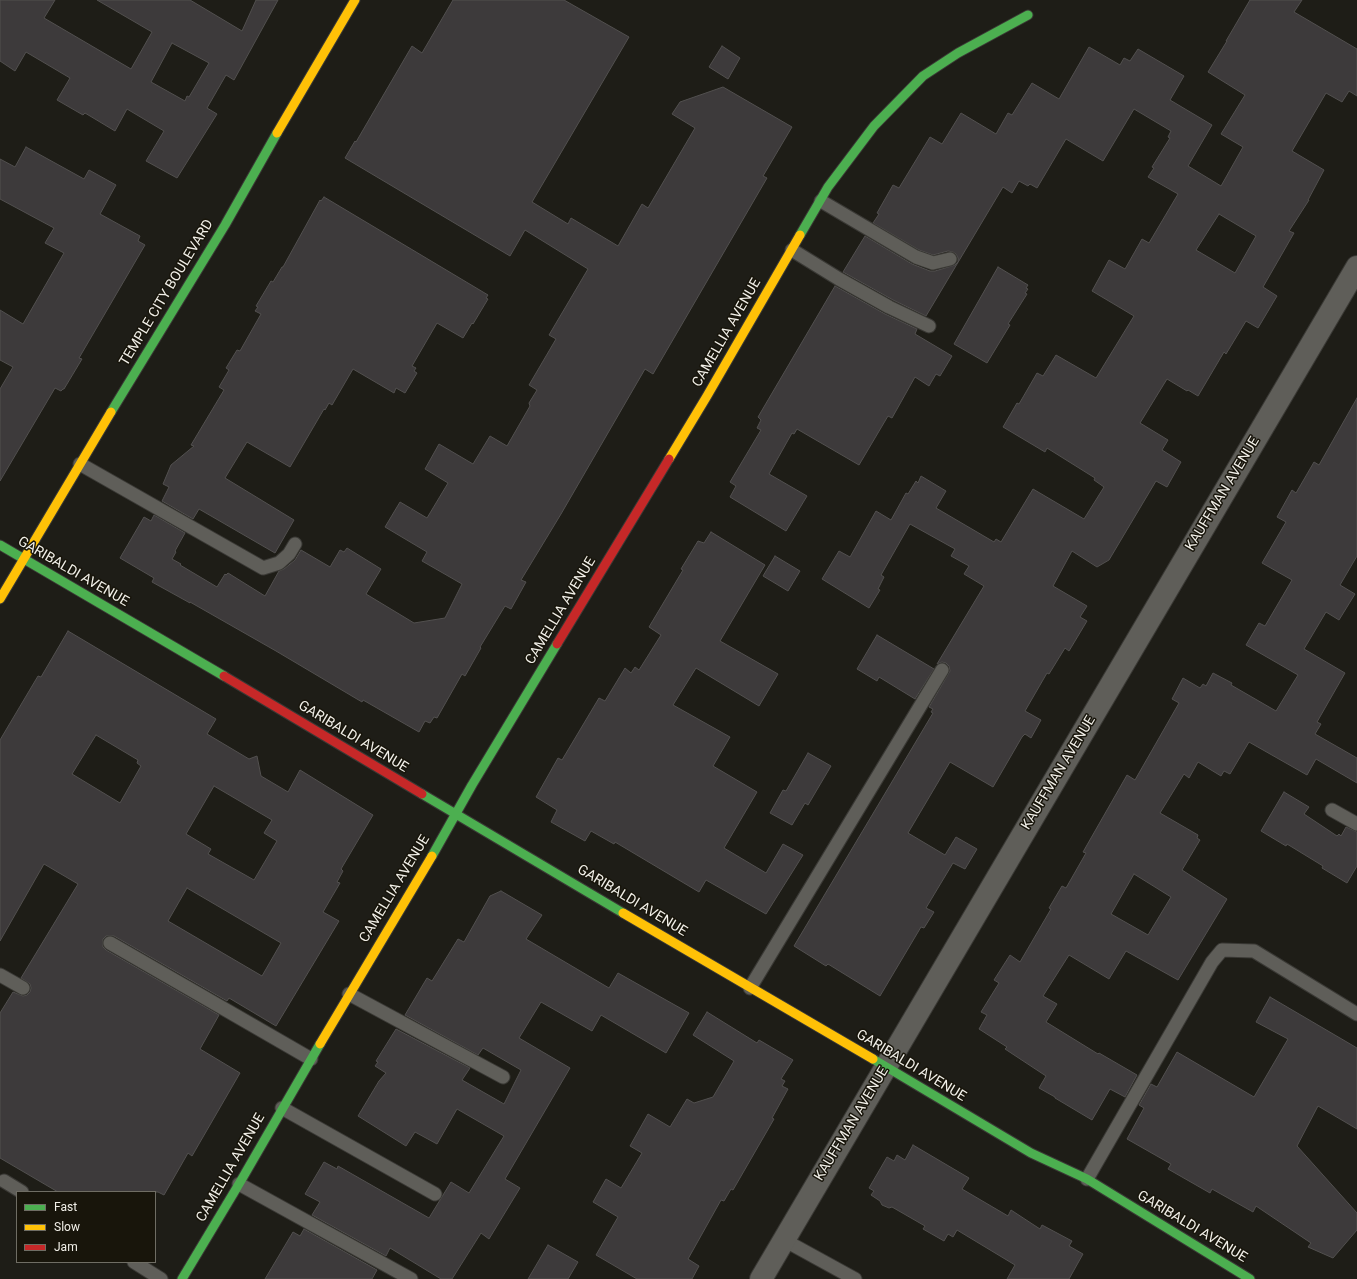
<!DOCTYPE html>
<style>
body{margin:0}
#map{position:relative;width:1357px;height:1279px;overflow:hidden;background:#1e1d17;font-family:Roboto,sans-serif}
canvas{display:block}
.legend{position:absolute;left:16px;top:1191px;width:140px;height:72px;box-sizing:border-box;background:#18150b;border:1px solid #6f6d64;margin:0;padding:5px 7px;list-style:none;font-size:12px;color:#f2f0e9}
.legend li{display:flex;align-items:center;gap:8px;height:20px}
.legend b{width:20px;border:1px solid #6f6d64}
</style>
<div id="map">
<canvas width="1357" height="1279"></canvas>
<ul class="legend">
<li><b style="height:5px;background:#4caf50"></b>Fast</li>
<li><b style="height:5px;background:#ffc107"></b>Slow</li>
<li><b style="height:5px;background:#c62828"></b>Jam</li>
</ul>
</div>
<script>
const ctx = document.querySelector('canvas').getContext('2d');
ctx.lineJoin = 'round';
function paint(path, color) { ctx.fillStyle = color; ctx.fill(path, 'evenodd'); }
const shape = rows => new Path2D(rows.map(r => 'M' + r).join(''));
function stroke(path, color, width, dash) { ctx.strokeStyle = color; ctx.lineWidth = width; ctx.lineCap = dash ? 'butt' : 'round'; ctx.setLineDash(dash || []); ctx.stroke(path); }
function write(font, color, halo, rows, align = 'center') {
  ctx.font = font + ' Roboto,sans-serif'; ctx.lineWidth = 3; ctx.setLineDash([]); ctx.textBaseline = 'middle'; ctx.strokeStyle = halo; ctx.fillStyle = color; for (const [text, x, y, turn = 0] of rows) {
    ctx.save(); ctx.translate(x, y); ctx.rotate((+turn || 0) * Math.PI / 180); ctx.textAlign = isNaN(turn) ? turn : align; if (halo) ctx.strokeText(text, 0, 0); ctx.fillText(text, 0, 0); ctx.restore();
  }
}
const building = shape([
 [0,0,55,0,44,18,131,69,152,32,97,0,190,0,242,31,256,0,278,0,234,80,226,75,207,108,217,114,177,178,146,161,164,131,127,109,115,131,85,113,83,115,57,100,70,78,26,52,15,71,0,61,0,0],
 [172,43,209,63,189,97,187,96,185,101,151,82,172,43],
 [453,0,564,0,629,37,532,202,568,224,571,218,618,246,642,204,648,208,695,128,672,114,680,102,723,87,792,127,763,176,767,178,653,374,645,369,561,514,521,580,526,582,511,609,505,606,480,647,481,648,465,676,462,674,437,718,434,717,430,723,425,721,419,732,363,700,362,702,276,651,190,602,190,603,152,582,154,578,120,558,144,517,151,521,154,515,185,533,175,551,176,552,172,559,181,564,180,565,217,587,225,574,226,575,228,573,265,596,279,571,284,569,295,560,301,550,330,567,340,550,344,552,347,548,381,569,366,594,414,623,445,618,462,584,422,561,427,552,385,527,400,502,427,518,448,483,425,469,439,444,473,464,490,436,507,446,530,406,529,403,537,390,529,385,556,339,549,335,588,269,525,230,510,256,345,158,355,141,356,142,412,46,422,53,453,0],
 [1250,0,1302,0,1294,12,1357,49,1357,96,1349,91,1342,102,1326,93,1292,151,1324,170,1308,200,1309,200,1289,231,1294,233,1263,287,1277,296,1258,328,1246,321,1226,354,1224,352,1198,396,1188,390,1187,391,1167,379,1140,423,1168,440,1162,450,1181,462,1167,487,1156,481,1109,560,1097,567,1072,551,1053,586,1087,606,1080,617,1087,621,1069,651,1065,648,1049,674,1047,673,1025,711,1041,720,1031,738,1025,734,1022,737,993,787,950,762,908,833,945,855,956,837,977,849,965,869,953,863,926,908,934,912,924,928,921,927,880,996,828,964,826,966,794,946,933,713,931,712,933,709,929,707,950,671,949,666,946,663,942,662,937,664,984,586,964,574,969,566,951,556,955,549,910,524,881,575,884,577,878,589,880,590,869,608,822,579,839,551,850,557,876,511,891,520,906,493,908,494,916,481,918,483,921,476,946,491,936,508,994,542,996,539,1001,542,1033,489,1084,519,1104,487,1094,480,1095,478,1047,448,1045,452,1003,427,1017,403,1019,404,1037,373,1043,376,1056,355,1096,378,1134,316,1092,291,1109,260,1125,269,1142,239,1149,243,1178,194,1148,177,1154,168,1152,167,1170,138,1168,137,1171,131,1134,109,1103,161,1066,139,1037,188,1030,184,1028,186,1019,181,1012,193,1003,187,926,316,893,300,843,272,865,236,912,264,930,271,935,271,955,265,958,262,958,258,956,254,953,252,948,251,933,255,919,250,873,223,879,214,877,213,893,185,899,188,930,137,942,144,961,113,996,134,1008,113,1012,115,1032,83,1059,99,1089,47,1120,65,1124,58,1130,61,1138,49,1184,76,1170,100,1212,125,1188,166,1221,186,1243,147,1221,134,1245,95,1208,72,1227,41,1226,41,1250,0],
 [1219,214,1256,236,1235,273,1196,250,1219,214],
 [722,46,740,58,728,79,709,67,722,46],
 [26,147,84,179,89,170,116,185,100,214,140,236,138,241,145,245,79,358,82,359,64,389,63,389,61,391,55,388,0,481,0,389,13,367,0,360,0,310,23,324,64,253,45,243,54,228,0,199,0,159,15,167,26,147],
 [324,197,488,295,486,298,488,299,473,324,472,323,463,338,437,323,412,366,416,368,414,371,417,373,405,393,396,388,394,393,353,369,332,405,329,403,325,410,324,409,290,467,247,442,225,478,294,520,275,553,199,509,193,519,162,501,169,487,163,484,171,465,194,446,191,445,224,390,219,387,229,370,226,368,237,350,240,351,261,314,255,311,258,307,256,306,271,281,273,282,282,267,283,267,320,200,321,201,324,197],
 [998,267,1028,285,1026,288,1028,289,1025,293,1027,294,1008,324,1010,325,987,363,954,344,998,267],
 [835,286,885,314,917,329,915,334,952,356,940,376,936,374,929,386,915,377,892,418,888,416,859,465,797,429,794,434,792,433,769,474,807,496,786,531,730,497,736,486,730,482,761,430,757,428,761,420,758,417,835,286],
 [1357,398,1357,556,1340,585,1355,594,1339,620,1326,612,1304,649,1345,673,1317,722,1321,724,1315,734,1357,758,1357,783,1316,759,1307,775,1249,742,1230,774,1224,771,1221,776,1198,762,1189,778,1184,774,1160,813,1198,835,1197,838,1200,840,1182,870,1227,899,1178,980,1126,951,1109,979,1069,955,1043,996,1057,1004,1046,1022,1098,1054,1099,1053,1137,1075,1125,1097,1110,1089,1092,1120,1055,1098,1055,1097,1039,1088,1046,1076,1005,1049,1007,1047,979,1029,987,1015,981,1012,999,983,994,980,1010,955,1020,962,1051,909,1049,908,1062,886,1066,888,1086,853,1083,852,1127,775,1135,780,1179,703,1172,699,1183,678,1200,688,1203,684,1206,686,1213,673,1232,683,1231,685,1276,711,1298,675,1246,645,1259,623,1265,626,1292,580,1262,563,1286,522,1277,517,1292,490,1296,493,1314,462,1319,465,1357,398],
 [1134,874,1171,897,1148,935,1111,914,1134,874],
 [711,532,765,565,720,641,778,674,759,706,696,668,673,705,730,737,713,766,757,792,724,848,766,873,783,844,803,855,766,914,706,880,699,892,615,842,614,844,591,831,585,841,551,822,557,810,536,797,558,758,562,760,599,698,605,701,625,668,631,673,635,667,639,670,661,635,649,627,683,570,681,569,698,541,704,543,711,532],
 [775,556,800,571,788,591,763,576,775,556],
 [68,631,216,719,207,734,249,759,257,756,261,776,288,792,300,770,373,815,341,869,343,871,337,882,340,883,323,912,339,921,276,1026,229,998,227,1001,114,936,106,936,103,939,103,947,106,950,219,1015,200,1049,240,1073,192,1156,188,1153,164,1195,158,1192,58,1192,0,1158,0,1013,13,992,23,996,27,995,30,992,31,988,30,984,21,978,78,884,44,864,0,941,0,740,38,676,41,677,68,631],
 [96,735,138,760,137,763,141,766,120,803,72,774,96,735],
 [214,786,272,820,264,833,277,841,254,880,208,854,211,849,186,834,214,786],
 [187,888,281,943,262,976,168,921,187,888],
 [877,635,934,669,915,699,879,677,877,681,857,669,877,635],
 [808,753,831,766,808,805,805,803,792,825,770,813,783,790,786,791,808,753],
 [1284,792,1309,807,1304,814,1337,836,1339,834,1341,836,1346,827,1357,832,1357,866,1347,883,1322,868,1323,866,1287,844,1286,846,1261,831,1284,792],
 [501,891,542,915,526,939,609,988,618,973,689,1013,666,1053,601,1015,592,1031,541,1002,519,1038,570,1068,505,1179,520,1188,489,1239,481,1233,452,1279,441,1279,390,1248,386,1256,312,1215,320,1202,305,1194,324,1162,337,1169,338,1166,429,1218,451,1182,469,1193,504,1136,457,1109,437,1144,415,1132,406,1146,358,1116,379,1081,386,1073,375,1066,378,1062,376,1061,396,1029,470,1068,462,1080,504,1104,521,1070,483,1048,478,1055,405,1015,427,978,432,981,458,939,464,942,490,896,501,891],
 [1270,997,1357,1048,1357,1129,1318,1106,1297,1146,1357,1213,1357,1230,1333,1258,1308,1247,1311,1243,1256,1206,1253,1212,1212,1189,1210,1193,1168,1169,1171,1164,1127,1139,1144,1108,1139,1105,1151,1084,1157,1087,1177,1052,1254,1097,1288,1039,1256,1022,1270,997],
 [707,1012,757,1043,759,1040,793,1060,781,1079,785,1081,782,1086,788,1089,772,1118,774,1119,733,1190,731,1189,724,1201,721,1200,688,1259,699,1266,692,1279,637,1279,596,1255,618,1217,593,1202,606,1179,621,1188,642,1153,630,1146,648,1114,670,1127,687,1099,694,1103,713,1097,734,1061,693,1035,707,1012],
 [913,1145,969,1178,962,1189,1008,1216,1011,1210,1040,1229,1042,1225,1072,1241,1069,1246,1083,1254,1069,1279,1007,1279,1015,1265,957,1230,953,1237,948,1234,944,1241,923,1229,925,1226,892,1207,889,1208,882,1205,880,1201,871,1195,874,1191,869,1188,887,1157,894,1161,897,1155,905,1160,913,1145],
 [304,1229,377,1270,372,1279,265,1279,293,1232,300,1236,304,1229],
 [548,1245,578,1262,568,1279,528,1279,548,1245]
]);
paint(building, '#3d3a3b');
stroke(building, '#52504f', 1);
const lane = shape([
 [821,201,916,257,933,263,950,259],
 [792,250,839,279,889,307,929,326],
 [80,464,263,568,279,563,289,554,295,544],
 [1332,810,1357,824],
 [110,943,311,1059],
 [0,975,23,988],
 [750,988,942,670],
 [349,994,503,1077],
 [282,1108,435,1194],
 [1087,1179,1212,962,1222,950,1254,951,1357,1014],
 [4,1181,22,1192],
 [239,1184,411,1279],
 [784,1240,855,1279],
 [134,1262,161,1279]
]);
const street = shape([
 [761,1279,1357,267]
]);
const fast = shape([
 [800,235,828,187,874,126,923,76,958,53,1028,15],
 [111,412,225,225,277,133],
 [0,545,224,676],
 [422,794,623,913],
 [432,856,472,785,557,644],
 [873,1059,1031,1153,1087,1179,1250,1279],
 [182,1279,239,1184,320,1044]
]);
const slow = shape([
 [277,133,355,0],
 [669,459,707,396,800,235],
 [0,599,111,412],
 [623,913,873,1059],
 [320,1044,432,856]
]);
const jam = shape([
 [557,644,669,459],
 [224,676,422,794]
]);
stroke(lane, '#3a3935', 15);
stroke(street, '#3a3935', 24);
stroke(fast, '#3a3935', 11);
stroke(slow, '#3a3935', 11);
stroke(jam, '#3a3935', 11);
stroke(lane, '#5f5e59', 13);
stroke(street, '#5f5e59', 22);
stroke(fast, '#4caf50', 9);
stroke(slow, '#ffc107', 9);
stroke(jam, '#c62828', 9);
write('14px', '#f2f0e9', '#18150b', [
 ["TEMPLE CITY BOULEVARD",167,293,-59],
 ["CAMELLIA AVENUE",727,333,-60],
 ["KAUFFMAN AVENUE",1223,494,-59],
 ["GARIBALDI AVENUE",73,572,30],
 ["CAMELLIA AVENUE",561,611,-59],
 ["GARIBALDI AVENUE",353,737,31],
 ["KAUFFMAN AVENUE",1059,773,-59],
 ["CAMELLIA AVENUE",395,889,-59],
 ["GARIBALDI AVENUE",632,901,31],
 ["GARIBALDI AVENUE",911,1066,31],
 ["KAUFFMAN AVENUE",852,1124,-59],
 ["CAMELLIA AVENUE",231,1168,-60],
 ["GARIBALDI AVENUE",1192,1227,31]
]);
</script>
